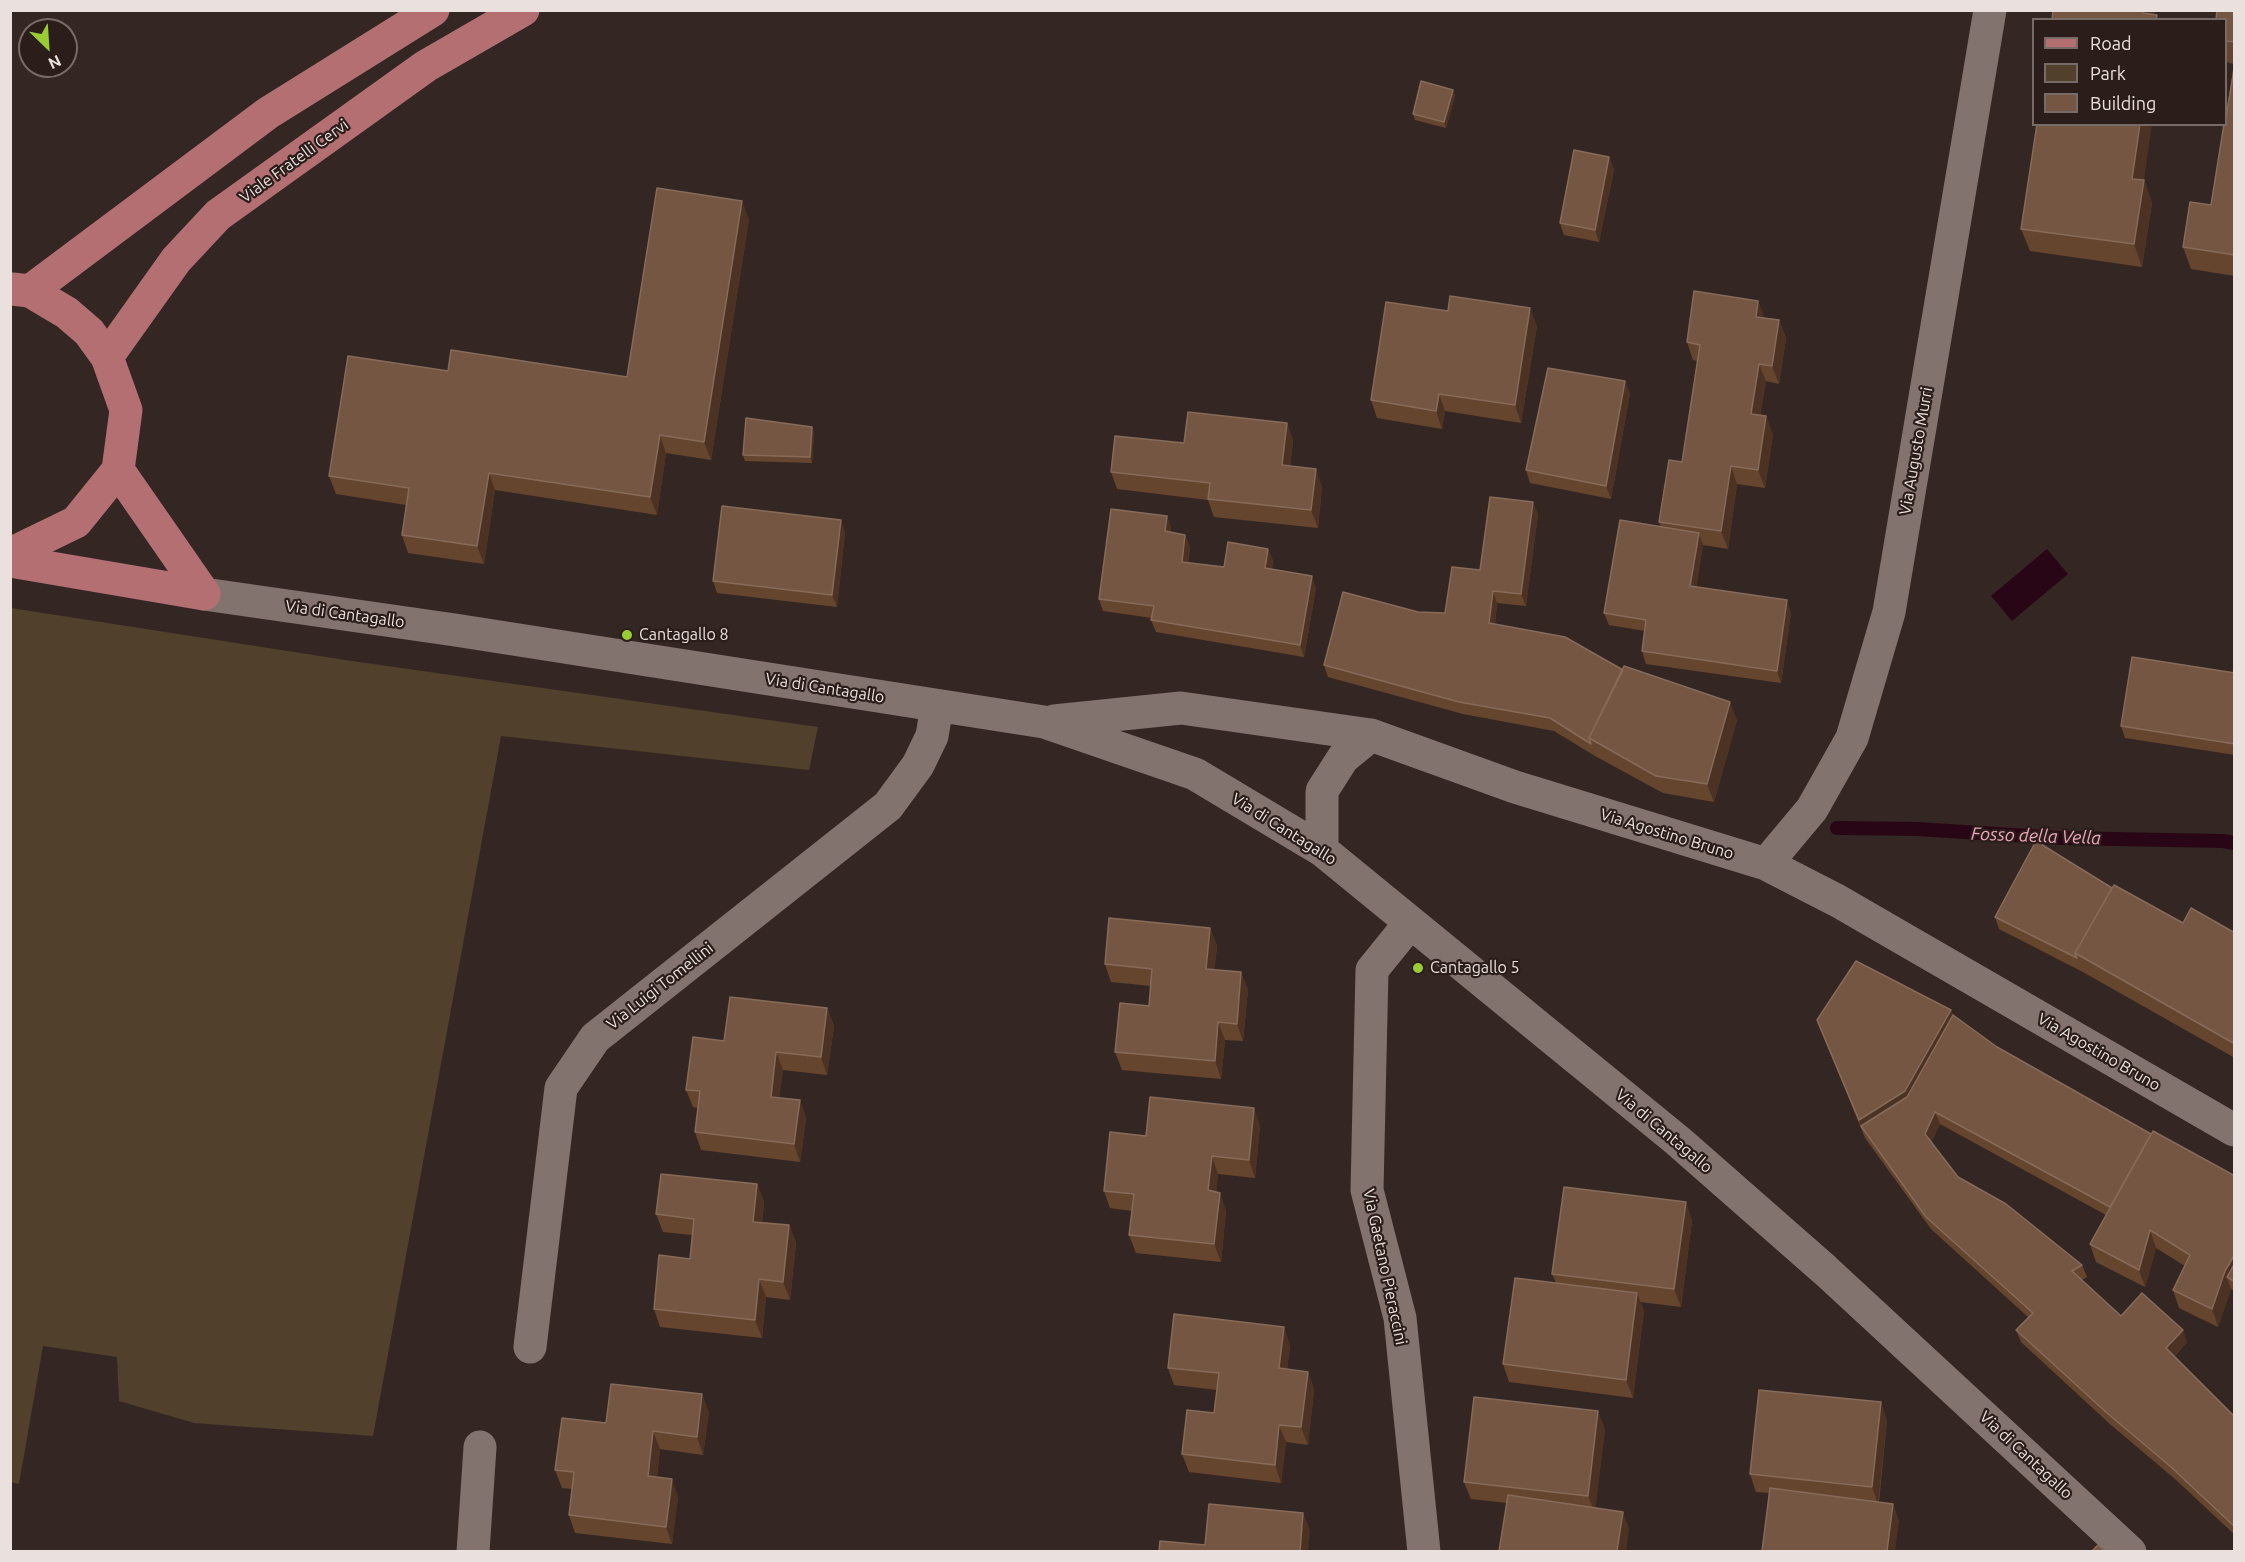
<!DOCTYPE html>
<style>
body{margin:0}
#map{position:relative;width:2245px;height:1562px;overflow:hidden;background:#342723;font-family:Ubuntu,sans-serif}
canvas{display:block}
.frame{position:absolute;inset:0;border:12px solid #eae1de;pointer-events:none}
.legend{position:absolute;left:2032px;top:18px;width:195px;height:108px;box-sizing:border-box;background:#2a1d1a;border:2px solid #776b68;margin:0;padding:8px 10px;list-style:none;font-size:18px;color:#eae1de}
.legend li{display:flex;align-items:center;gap:12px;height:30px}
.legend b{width:30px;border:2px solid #776b68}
.north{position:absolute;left:18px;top:18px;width:60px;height:60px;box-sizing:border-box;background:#2a1d1a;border:2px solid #776b68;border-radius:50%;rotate:155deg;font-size:16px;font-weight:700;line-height:24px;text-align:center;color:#eae1de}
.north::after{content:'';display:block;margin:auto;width:21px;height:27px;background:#99cb35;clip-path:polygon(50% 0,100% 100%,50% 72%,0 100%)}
</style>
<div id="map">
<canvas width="2245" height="1562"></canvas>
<div class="frame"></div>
<ul class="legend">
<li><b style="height:8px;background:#b46f73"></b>Road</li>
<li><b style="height:16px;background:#50402c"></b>Park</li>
<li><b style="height:16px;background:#745642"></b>Building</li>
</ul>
<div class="north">N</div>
</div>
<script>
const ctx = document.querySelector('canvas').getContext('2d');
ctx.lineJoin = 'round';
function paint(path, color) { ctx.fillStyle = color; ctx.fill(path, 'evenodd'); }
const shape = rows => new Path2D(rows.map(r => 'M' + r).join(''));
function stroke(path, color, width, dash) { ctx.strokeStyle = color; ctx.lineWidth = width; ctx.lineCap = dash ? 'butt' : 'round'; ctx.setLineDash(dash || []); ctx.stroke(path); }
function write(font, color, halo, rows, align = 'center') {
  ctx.font = font + ' Ubuntu,sans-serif'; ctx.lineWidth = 4.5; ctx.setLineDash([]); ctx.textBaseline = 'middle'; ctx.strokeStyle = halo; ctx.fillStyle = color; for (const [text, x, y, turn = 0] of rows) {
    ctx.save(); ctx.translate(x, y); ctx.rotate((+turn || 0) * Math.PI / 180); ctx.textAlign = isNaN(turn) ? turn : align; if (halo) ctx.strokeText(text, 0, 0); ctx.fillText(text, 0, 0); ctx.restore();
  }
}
paint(shape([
 [11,608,352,661,818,727,809,770,501,736,373,1436,194,1423,119,1401,117,1357,43,1346,19,1484,11,1482]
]), '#50402c');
paint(shape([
 [2047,549,2068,574,2012,621,1991,596]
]), '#290615');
stroke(shape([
 [1837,828,1917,829,2060,838,2223,841,2234,843]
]), '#290615', 14);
stroke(shape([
 [204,594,455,630,1044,722,1195,774,1322,850,1678,1141,1825,1270,2130,1552],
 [1054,721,1181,708,1371,735,1515,787,1766,864,1838,901,2234,1130],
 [1322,850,1322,791,1343,758,1371,735],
 [1766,864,1812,809,1852,738,1889,612,1990,10],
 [1410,923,1372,970,1367,1190,1400,1318,1424,1552],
 [530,1347,561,1088,595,1038,888,806,918,765,932,736,937,706],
 [473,1552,480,1447]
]), '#83736f', 33);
stroke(shape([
 [30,291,268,113,433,10],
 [107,357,176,260,218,215,426,66,523,10],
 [118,470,204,594],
 [10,554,76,522,118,470,126,410,107,357,89,332,67,313,30,291,12,289],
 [10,561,204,594]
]), '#b46f73', 33);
paint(shape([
 [2235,10,2235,276,2191,269,2183,247,2211,205,2234,64,2226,62,2226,20],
 [1453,90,1455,96,1446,128,1415,120,1413,114],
 [1609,157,1614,170,1599,242,1564,235,1560,223],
 [2144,180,2152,203,2142,267,2030,251,2021,229],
 [749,219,711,460,666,453,657,515,495,490,484,564,408,553,402,535,406,505,336,494,329,476,448,371,627,377],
 [1758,301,1764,318,1779,320,1786,338,1779,384,1766,381,1760,415,1773,434,1765,488,1737,484,1728,549,1703,545,1696,587,1791,613,1781,683,1646,664,1642,651,1645,631,1609,625,1604,613,1661,527,1659,522,1682,462,1697,361,1693,360,1687,342],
 [1537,326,1521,423,1445,411,1442,429,1377,418,1371,400],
 [1630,393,1611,499,1530,483,1526,470],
 [1287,423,1293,441,1290,466,1322,486,1318,528,1214,517,1208,500,1117,489,1111,472,1184,443],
 [812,427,814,433,812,463,745,461,743,455],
 [1538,514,1526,606,1497,603,1495,624,1623,670,1737,720,1714,802,1663,793,1595,756,1554,731,1463,714,1328,677,1324,665,1418,612,1445,613,1480,570],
 [1167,516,1171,529,1170,532,1185,535,1190,547,1188,563,1224,567,1268,549,1273,561,1272,569,1316,588,1304,657,1156,632,1151,620,1152,618,1103,611,1099,599],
 [845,532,837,607,717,593,713,581],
 [2235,673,2235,755,2125,738,2121,726],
 [2112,888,2183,923,2235,933,2235,1058,2081,971,1999,929,1995,917],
 [1210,928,1217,946,1214,969,1248,989,1243,1041,1225,1040,1221,1079,1122,1070,1115,1052,1149,1006,1151,986,1111,982,1105,964],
 [827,1008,834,1026,827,1075,783,1070,779,1098,800,1100,806,1118,800,1162,701,1150,695,1132,698,1108,693,1107,686,1090,724,1041],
 [1951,1010,1953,1015,1997,1047,2151,1134,2235,1176,2235,1291,2231,1289,2218,1327,2179,1308,2173,1290,2185,1266,2156,1248,2145,1287,2096,1262,2090,1244,2106,1215,1940,1124,1931,1143,1958,1177,2082,1265,2087,1277,2082,1280,2121,1316,2187,1342,2174,1357,2235,1417,2235,1535,2175,1479,2111,1425,2021,1342,2016,1330,2028,1317,1931,1229,1865,1138,1824,1038,1817,1020],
 [1260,1125,1255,1178,1218,1174,1216,1192,1226,1211,1221,1262,1136,1253,1129,1235,1132,1211,1110,1208,1104,1191,1146,1136],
 [757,1184,764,1202,762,1222,789,1225,796,1243,790,1300,766,1297,762,1338,660,1327,654,1309,690,1259,692,1235,663,1232,656,1214],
 [1692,1220,1681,1307,1640,1302,1644,1311,1633,1398,1509,1382,1503,1364,1556,1283,1552,1274],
 [1290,1345,1287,1369,1308,1372,1314,1390,1308,1445,1286,1442,1281,1483,1189,1472,1182,1454,1214,1413,1217,1390,1174,1385,1168,1368],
 [709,1412,703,1455,660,1449,657,1477,678,1497,672,1544,575,1533,569,1515,572,1489,562,1488,555,1470,606,1423],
 [1887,1420,1879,1502,1893,1504,1899,1522,1769,1493,1756,1492,1750,1474],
 [1605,1429,1595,1508,1623,1512,1629,1530,1507,1503,1471,1499,1464,1482]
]), '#66452f');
paint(shape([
 [2143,10,2155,10,2154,20,2143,13],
 [1453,90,1455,96,1446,128,1444,122],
 [2140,124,2152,124,2144,180,2152,203,2142,267,2134,244,2132,179],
 [1609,157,1614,170,1599,242,1595,230],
 [742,201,749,219,711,460,704,442],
 [1758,301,1765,319,1756,317],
 [1530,308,1537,326,1521,423,1515,405],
 [1779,320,1786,338,1779,384,1772,366],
 [1759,364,1766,381,1758,432,1751,414],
 [1625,381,1630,393,1611,499,1606,486],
 [1439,394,1445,411,1442,429,1436,411],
 [1766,416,1773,434,1765,488,1758,470],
 [1287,423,1293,441,1288,483,1282,465],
 [812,427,814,433,812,463,810,457],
 [660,435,666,453,657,515,650,497],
 [1731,466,1737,484,1728,549,1721,531],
 [1316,469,1322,486,1318,528,1311,510],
 [489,473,495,490,484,564,477,546],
 [1533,502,1538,514,1526,606,1521,594],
 [1167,516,1171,529,1169,544,1165,531],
 [841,520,845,532,837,607,832,595],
 [1699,533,1703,545,1695,599,1690,586],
 [1185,535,1190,547,1186,574,1182,562],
 [1268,549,1273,561,1270,580,1265,568],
 [1312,576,1316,588,1304,657,1300,645],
 [1493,591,1497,603,1494,636,1489,623],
 [1787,600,1791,613,1781,683,1777,671],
 [1730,702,1737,720,1714,802,1707,784],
 [1210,928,1217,946,1213,986,1206,969],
 [1241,972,1248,989,1243,1041,1237,1024],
 [827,1008,834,1026,827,1075,821,1057],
 [1951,1010,1957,1028,1912,1109,1861,1126,1859,1120],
 [1218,1022,1225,1040,1221,1079,1215,1061],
 [776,1052,783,1070,777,1115,771,1097],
 [800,1100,806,1118,800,1162,794,1144],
 [1254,1108,1260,1125,1255,1178,1249,1160],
 [1935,1112,1940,1124,1929,1147,1925,1134],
 [1212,1156,1218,1174,1215,1208,1208,1190],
 [757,1184,764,1202,760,1239,753,1222],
 [1220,1193,1226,1211,1221,1262,1214,1244],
 [1686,1202,1692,1220,1681,1307,1674,1289],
 [789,1225,796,1243,790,1300,783,1282],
 [2150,1230,2156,1248,2145,1287,2139,1270],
 [2235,1254,2235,1282,2227,1277,2231,1289,2218,1327,2212,1309,2225,1271],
 [759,1279,766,1297,762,1338,755,1320],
 [1637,1293,1644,1311,1633,1398,1626,1380],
 [1284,1327,1290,1345,1285,1386,1279,1368],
 [2183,1330,2187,1342,2170,1361,2166,1348],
 [1308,1372,1314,1390,1308,1445,1301,1427],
 [702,1394,709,1412,703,1455,697,1437],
 [1881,1402,1887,1420,1878,1504,1872,1487],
 [1598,1411,1605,1429,1595,1513,1588,1496],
 [1279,1425,1286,1442,1281,1483,1275,1465],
 [653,1431,660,1449,655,1493,648,1476],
 [672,1479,678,1497,672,1544,666,1527],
 [1893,1504,1899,1522,1895,1551,1887,1551],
 [1623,1512,1629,1530,1626,1551,1617,1551],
 [1303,1513,1310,1530,1308,1551,1300,1551]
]), '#4c3222');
const building = shape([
 [2053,10,2143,10,2143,13,2157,15,2156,20,2052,20,2053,10],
 [2217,10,2235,10,2235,42,2226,41,2226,20,2216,20,2217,10],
 [2235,63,2235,255,2183,247,2190,202,2211,205,2224,124,2226,124,2226,118,2235,63],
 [1421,81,1453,90,1444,122,1413,114,1421,81],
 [2037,124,2140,124,2132,179,2144,180,2134,244,2021,229,2037,124],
 [1574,150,1609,157,1595,230,1560,223,1574,150],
 [657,188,742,201,704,442,660,435,650,497,489,473,477,546,402,535,409,488,329,476,348,356,448,371,451,350,627,377,657,188],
 [1694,291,1758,301,1756,317,1779,320,1772,366,1759,364,1751,414,1766,416,1758,470,1731,466,1721,531,1659,522,1669,460,1682,462,1700,345,1687,342,1694,291],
 [1450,296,1530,308,1515,405,1439,394,1436,411,1371,400,1386,302,1448,311,1450,296],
 [1548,368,1625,381,1606,486,1526,470,1548,368],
 [1188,412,1287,423,1282,465,1316,469,1311,510,1208,499,1210,483,1111,472,1115,436,1184,443,1188,412],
 [746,418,812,427,810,457,743,455,746,418],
 [1490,497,1533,502,1521,594,1493,591,1489,623,1565,637,1623,670,1589,738,1591,744,1550,718,1459,702,1324,665,1343,592,1418,612,1445,613,1452,567,1480,570,1490,497],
 [722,506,841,520,832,595,713,581,722,506],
 [1111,509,1167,516,1165,531,1185,535,1182,562,1224,567,1228,542,1268,549,1265,568,1312,576,1300,645,1151,620,1154,606,1099,599,1111,509],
 [1620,520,1699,533,1690,586,1787,600,1777,671,1642,651,1646,620,1604,613,1620,520],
 [2132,657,2235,673,2235,744,2121,726,2132,657],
 [1624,666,1730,702,1707,784,1656,776,1589,738,1624,666],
 [2036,841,2112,888,2075,953,2077,958,1995,917,2036,841],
 [2114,885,2183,923,2191,908,2235,933,2235,1044,2075,953,2114,885],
 [1109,918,1210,928,1206,969,1241,972,1237,1024,1218,1022,1215,1061,1115,1052,1120,1003,1149,1006,1152,969,1105,964,1109,918],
 [1856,961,1951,1010,1905,1091,1859,1120,1817,1020,1856,961],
 [730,997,827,1008,821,1057,776,1052,771,1097,800,1100,794,1144,695,1132,700,1091,686,1090,693,1037,724,1041,730,997],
 [1953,1015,1997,1047,2151,1134,2110,1207,1935,1112,1925,1134,1958,1177,2006,1204,2082,1265,2072,1271,2121,1316,2142,1293,2183,1330,2166,1348,2235,1417,2235,1527,2171,1467,2107,1413,2016,1330,2033,1313,1926,1217,1861,1126,1907,1097,1953,1015],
 [1150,1097,1254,1108,1249,1160,1212,1156,1208,1190,1220,1193,1214,1244,1129,1235,1134,1194,1104,1191,1110,1132,1146,1136,1150,1097],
 [2153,1131,2235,1176,2235,1254,2225,1271,2212,1309,2173,1290,2190,1255,2150,1230,2139,1270,2090,1244,2153,1131],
 [661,1174,757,1184,753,1222,789,1225,783,1282,759,1279,755,1320,654,1309,659,1255,690,1259,694,1219,656,1214,661,1174],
 [1564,1187,1686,1202,1674,1289,1552,1274,1564,1187],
 [2235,1263,2235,1282,2227,1277,2235,1263],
 [1515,1278,1637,1293,1626,1380,1503,1364,1515,1278],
 [1174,1314,1284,1327,1279,1368,1308,1372,1301,1427,1279,1425,1275,1465,1182,1454,1187,1410,1214,1413,1219,1373,1168,1368,1174,1314],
 [611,1384,702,1394,697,1437,653,1431,648,1476,672,1479,666,1527,569,1515,574,1472,555,1470,562,1418,606,1423,611,1384],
 [1759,1390,1881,1402,1872,1487,1750,1474,1759,1390],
 [1474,1397,1598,1411,1588,1496,1464,1482,1474,1397],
 [1770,1488,1893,1504,1887,1551,1762,1551,1770,1488],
 [1508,1495,1623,1512,1617,1551,1499,1551,1508,1495],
 [1209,1504,1303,1513,1300,1551,1159,1551,1160,1541,1205,1545,1209,1504],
 [2098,1545,2105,1551,2092,1551,2098,1545]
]);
paint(building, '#745642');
stroke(building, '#876b5a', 1.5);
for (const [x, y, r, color] of [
 [627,635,6,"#99cb35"],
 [1418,968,6,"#99cb35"]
]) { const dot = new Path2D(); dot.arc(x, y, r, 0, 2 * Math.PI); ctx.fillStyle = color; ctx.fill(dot); stroke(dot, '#2a1d1a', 2); }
write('16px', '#eae1de', '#2a1d1a', [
 ["Viale Fratelli Cervi",294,161,-36],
 ["Via Augusto Murri",1916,451,-80],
 ["Via di Cantagallo",345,614,8],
 ["Via di Cantagallo",825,688,9],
 ["Via di Cantagallo",1284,829,32],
 ["Via Agostino Bruno",1667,834,17],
 ["Via Luigi Tomellini",660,986,-38],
 ["Via Agostino Bruno",2099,1052,30],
 ["Via di Cantagallo",1664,1131,40],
 ["Via Gaetano Pieraccini",1385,1267,78],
 ["Via di Cantagallo",2026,1455,43]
]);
write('16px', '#eae1de', '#2a1d1a', [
 ["Cantagallo 8",639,635],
 ["Cantagallo 5",1430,968]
], 'left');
write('italic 18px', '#efa6be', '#2a1d1a', [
 ["Fosso della Vella",2036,836,2]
]);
</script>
